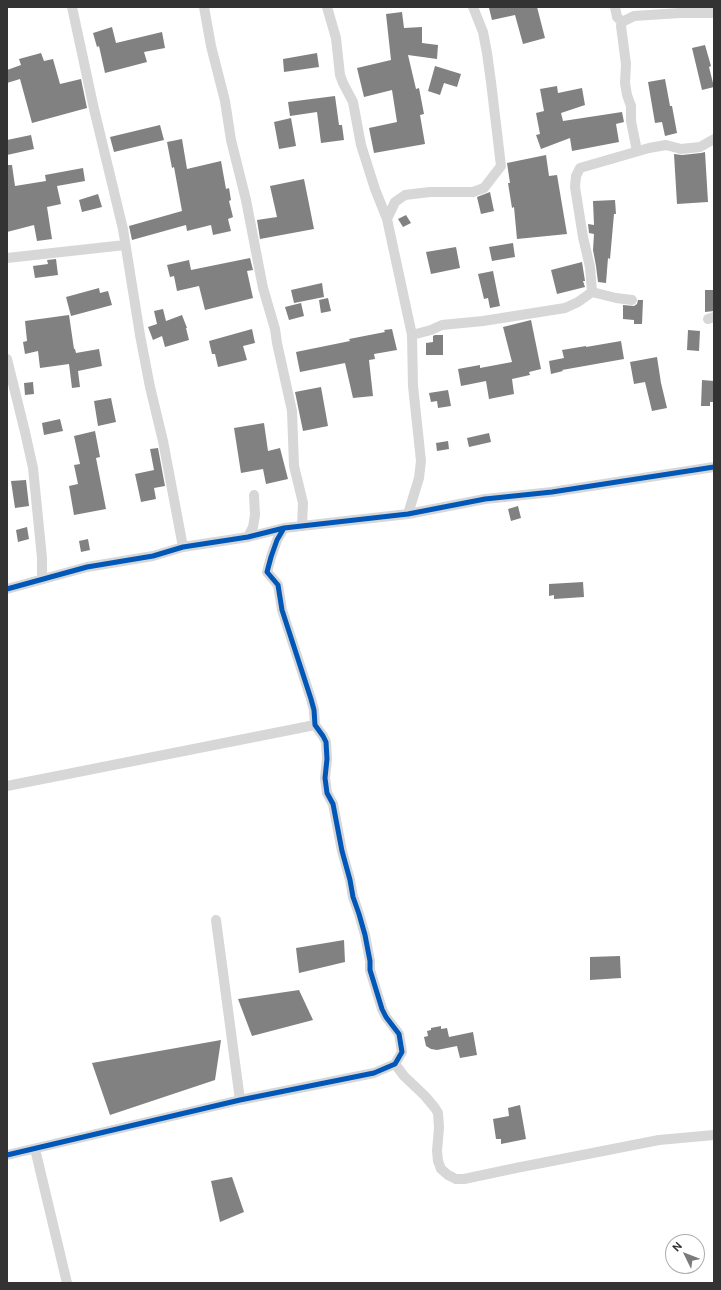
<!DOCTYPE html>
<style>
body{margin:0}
#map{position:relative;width:721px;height:1290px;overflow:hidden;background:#fff;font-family:"DM Sans",sans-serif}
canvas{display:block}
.frame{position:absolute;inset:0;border:8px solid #333;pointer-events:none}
.north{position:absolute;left:665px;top:1234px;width:40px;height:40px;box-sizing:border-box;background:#fff;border:1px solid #adadad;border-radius:50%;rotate:313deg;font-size:11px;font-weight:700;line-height:16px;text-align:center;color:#333}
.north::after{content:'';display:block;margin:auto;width:14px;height:18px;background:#7a7a7a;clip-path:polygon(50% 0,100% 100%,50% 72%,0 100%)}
</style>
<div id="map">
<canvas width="721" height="1290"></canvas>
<div class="frame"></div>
<div class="north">N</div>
</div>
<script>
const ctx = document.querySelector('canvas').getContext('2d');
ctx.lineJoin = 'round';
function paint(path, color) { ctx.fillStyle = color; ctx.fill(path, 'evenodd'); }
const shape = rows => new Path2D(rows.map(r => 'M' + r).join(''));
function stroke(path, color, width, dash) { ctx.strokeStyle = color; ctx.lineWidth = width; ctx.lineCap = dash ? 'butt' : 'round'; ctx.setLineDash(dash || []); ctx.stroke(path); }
paint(shape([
 [495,7,537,7,545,38,523,44,515,15,492,20,489,8],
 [402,12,404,28,422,27,422,43,438,45,437,59,408,55,416,89,419,88,424,114,420,115,425,144,374,153,369,128,397,122,392,90,364,97,357,68,391,60,386,14],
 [112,27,116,43,162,32,165,48,144,52,147,62,105,73,99,46,97,47,93,33],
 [705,45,711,66,709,67,714,87,702,90,692,48],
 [41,53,44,61,53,59,60,84,81,79,87,108,32,123,20,79,7,83,7,70,21,65,19,59],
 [317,53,319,67,284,72,283,59],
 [435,66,461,74,457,87,444,83,440,95,428,91],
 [665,79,670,106,672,106,677,133,665,136,662,122,655,123,648,82],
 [557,86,558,93,582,88,585,105,561,113,563,121,622,112,624,122,616,124,619,142,572,151,570,138,541,149,536,135,540,134,536,113,544,111,540,89],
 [335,96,339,125,342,125,344,140,321,143,317,112,290,116,288,102],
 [291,118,296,146,279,149,274,122],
 [160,125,164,140,114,152,110,137],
 [31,135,34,149,7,155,7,140],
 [182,139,187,169,221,161,226,189,229,188,231,200,229,201,233,217,228,219,231,231,213,235,211,225,187,231,186,225,132,240,129,226,182,211,174,167,172,168,167,142],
 [705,152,708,202,677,204,674,154,682,155,701,153],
 [546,155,549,176,557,175,567,234,517,239,514,207,512,208,508,183,510,183,507,163],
 [7,165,12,165,15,186,46,181,45,175,83,168,85,181,57,186,61,204,47,207,52,239,37,241,34,225,7,232],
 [304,179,314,229,260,239,257,220,277,217,270,186],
 [490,192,494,211,481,214,477,197],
 [98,194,102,207,82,212,79,200],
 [615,200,616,214,614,214,610,259,608,258,606,283,598,282,596,266,593,250,594,234,589,233,588,224,594,225,593,201],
 [406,215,411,223,403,227,398,219],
 [513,243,515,257,492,261,489,247],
 [456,247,460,268,431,274,426,252],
 [250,258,253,270,247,271,253,298,205,310,199,286,177,291,174,276,170,277,167,265,189,260,191,270],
 [56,259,58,275,35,278,33,266,48,264,47,260],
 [582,262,585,281,583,281,585,287,557,294,551,270],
 [493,271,500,306,490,308,488,298,484,299,478,274],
 [322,283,324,297,294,303,291,290],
 [99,288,100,293,108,291,112,305,71,316,66,297],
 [705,290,714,290,714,311,705,312],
 [328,298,331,311,321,313,319,300],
 [638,300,643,300,642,324,634,324,634,320,623,319,623,305,634,306,637,304],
 [301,303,304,316,289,320,285,307],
 [163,309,166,321,182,315,187,328,186,328,189,340,165,347,162,336,153,340,148,327,157,324,154,311],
 [69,315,74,349,75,349,76,353,99,349,102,366,78,371,80,387,72,388,69,364,40,368,38,351,25,354,23,342,27,341,25,321],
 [531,320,541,369,529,372,530,375,512,379,514,394,489,399,486,381,461,386,458,369,480,365,480,368,512,362,503,327],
 [252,329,255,343,243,346,247,360,218,367,215,354,212,354,209,341],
 [392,329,397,350,374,354,375,359,369,360,373,396,353,398,345,363,300,372,296,352,350,341,349,339,385,332,384,330],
 [688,330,700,331,699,351,687,350],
 [435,335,443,335,443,355,426,355,426,343,433,342,433,336],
 [621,341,624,359,562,370,563,371,551,374,549,361,564,358,562,350,586,346,586,347],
 [657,357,661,383,667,408,652,411,645,382,634,384,630,362],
 [702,380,714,381,714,402,710,402,710,406,701,406],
 [33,382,34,394,25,395,24,383],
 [321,387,328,426,303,431,295,392],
 [448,390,451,406,438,408,437,401,431,402,429,393],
 [111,398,116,422,98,426,94,401],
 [60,419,63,431,44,435,42,423],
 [264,423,268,451,280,448,288,479,266,484,263,469,241,473,234,428],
 [95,431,100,457,96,458,106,509,74,515,69,486,78,484,74,465,80,464,74,436],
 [489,433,491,442,469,447,467,438],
 [448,441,449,449,437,451,436,443],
 [158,448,165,486,154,488,156,499,141,502,135,474,154,470,150,449],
 [26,480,29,506,15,508,11,481],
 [518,506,521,518,511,521,508,509],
 [27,527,29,539,18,542,16,530],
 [88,539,90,550,81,552,79,541],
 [583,582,584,597,554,599,554,595,549,596,549,584],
 [344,940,345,962,299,973,296,948],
 [620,956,621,978,590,980,590,957],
 [299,990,313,1020,252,1036,238,999],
 [441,1026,441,1029,447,1028,449,1037,473,1032,477,1055,460,1058,457,1046,437,1050,431,1049,426,1046,424,1037,428,1036,427,1031,431,1030,431,1028],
 [221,1040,215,1080,110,1115,92,1063],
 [520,1105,526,1139,501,1144,501,1139,496,1139,493,1119,509,1116,508,1108],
 [232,1177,244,1212,220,1222,211,1181]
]), '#818181');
stroke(shape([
 [72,7,94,109,123,229,140,335,150,387,163,441,183,547],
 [204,7,211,46,225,101,231,140,246,200,263,288,275,329,277,343,292,411,294,466,303,503,302,526],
 [327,7,336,38,340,75,343,83,353,102,361,145,375,189,387,219,412,335,413,386,421,461,419,478,408,514],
 [615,7,617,17,622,22],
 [622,22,621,26,626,64,625,83,627,95,631,106,631,121,637,151],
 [622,22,634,16,680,13,714,13],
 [387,219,395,202,405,195,413,194,430,192,473,192,484,188,501,166,491,82,487,53,483,32,473,7],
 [7,258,125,245],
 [592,292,590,267,583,237,575,187,576,176,580,168,649,148,666,145,681,149,700,147,714,139],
 [592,292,616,298,632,300],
 [708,319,714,317],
 [412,335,431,330,442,325,483,321,565,308,578,302,592,292],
 [7,359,25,432,33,468,42,558,42,579],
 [248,537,253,527,255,515,254,495],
 [7,589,87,567,153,556,183,547,248,537,284,528,408,514,485,499,552,492,714,467],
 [7,786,315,725],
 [216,920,240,1100],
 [395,1064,404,1076,425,1096,435,1108,438,1113,439,1128,437,1151,438,1161,441,1169,448,1175,456,1179,464,1179,516,1168,659,1140,714,1135],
 [35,1149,67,1283],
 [7,1155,240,1100,374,1073,395,1064,402,1052,399,1034,386,1017,382,1009,370,970,370,961,365,935,359,914,353,897,350,880,342,851,333,804,327,793,325,778,327,759,326,742,323,736,315,725,314,710,311,699,282,610,278,585,267,572,271,557,277,540,284,528]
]), '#d7d7d7', 10);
stroke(shape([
 [7,589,87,567,153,556,183,547,248,537,284,528,408,514,485,499,552,492,714,467],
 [7,1155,240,1100,374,1073,395,1064,402,1052,399,1034,386,1017,382,1009,370,970,370,961,365,935,359,914,353,897,350,880,342,851,333,804,327,793,325,778,327,759,326,742,323,736,315,725,314,710,311,699,282,610,278,585,267,572,271,557,277,540,284,528]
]), '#0057b8', 5);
</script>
